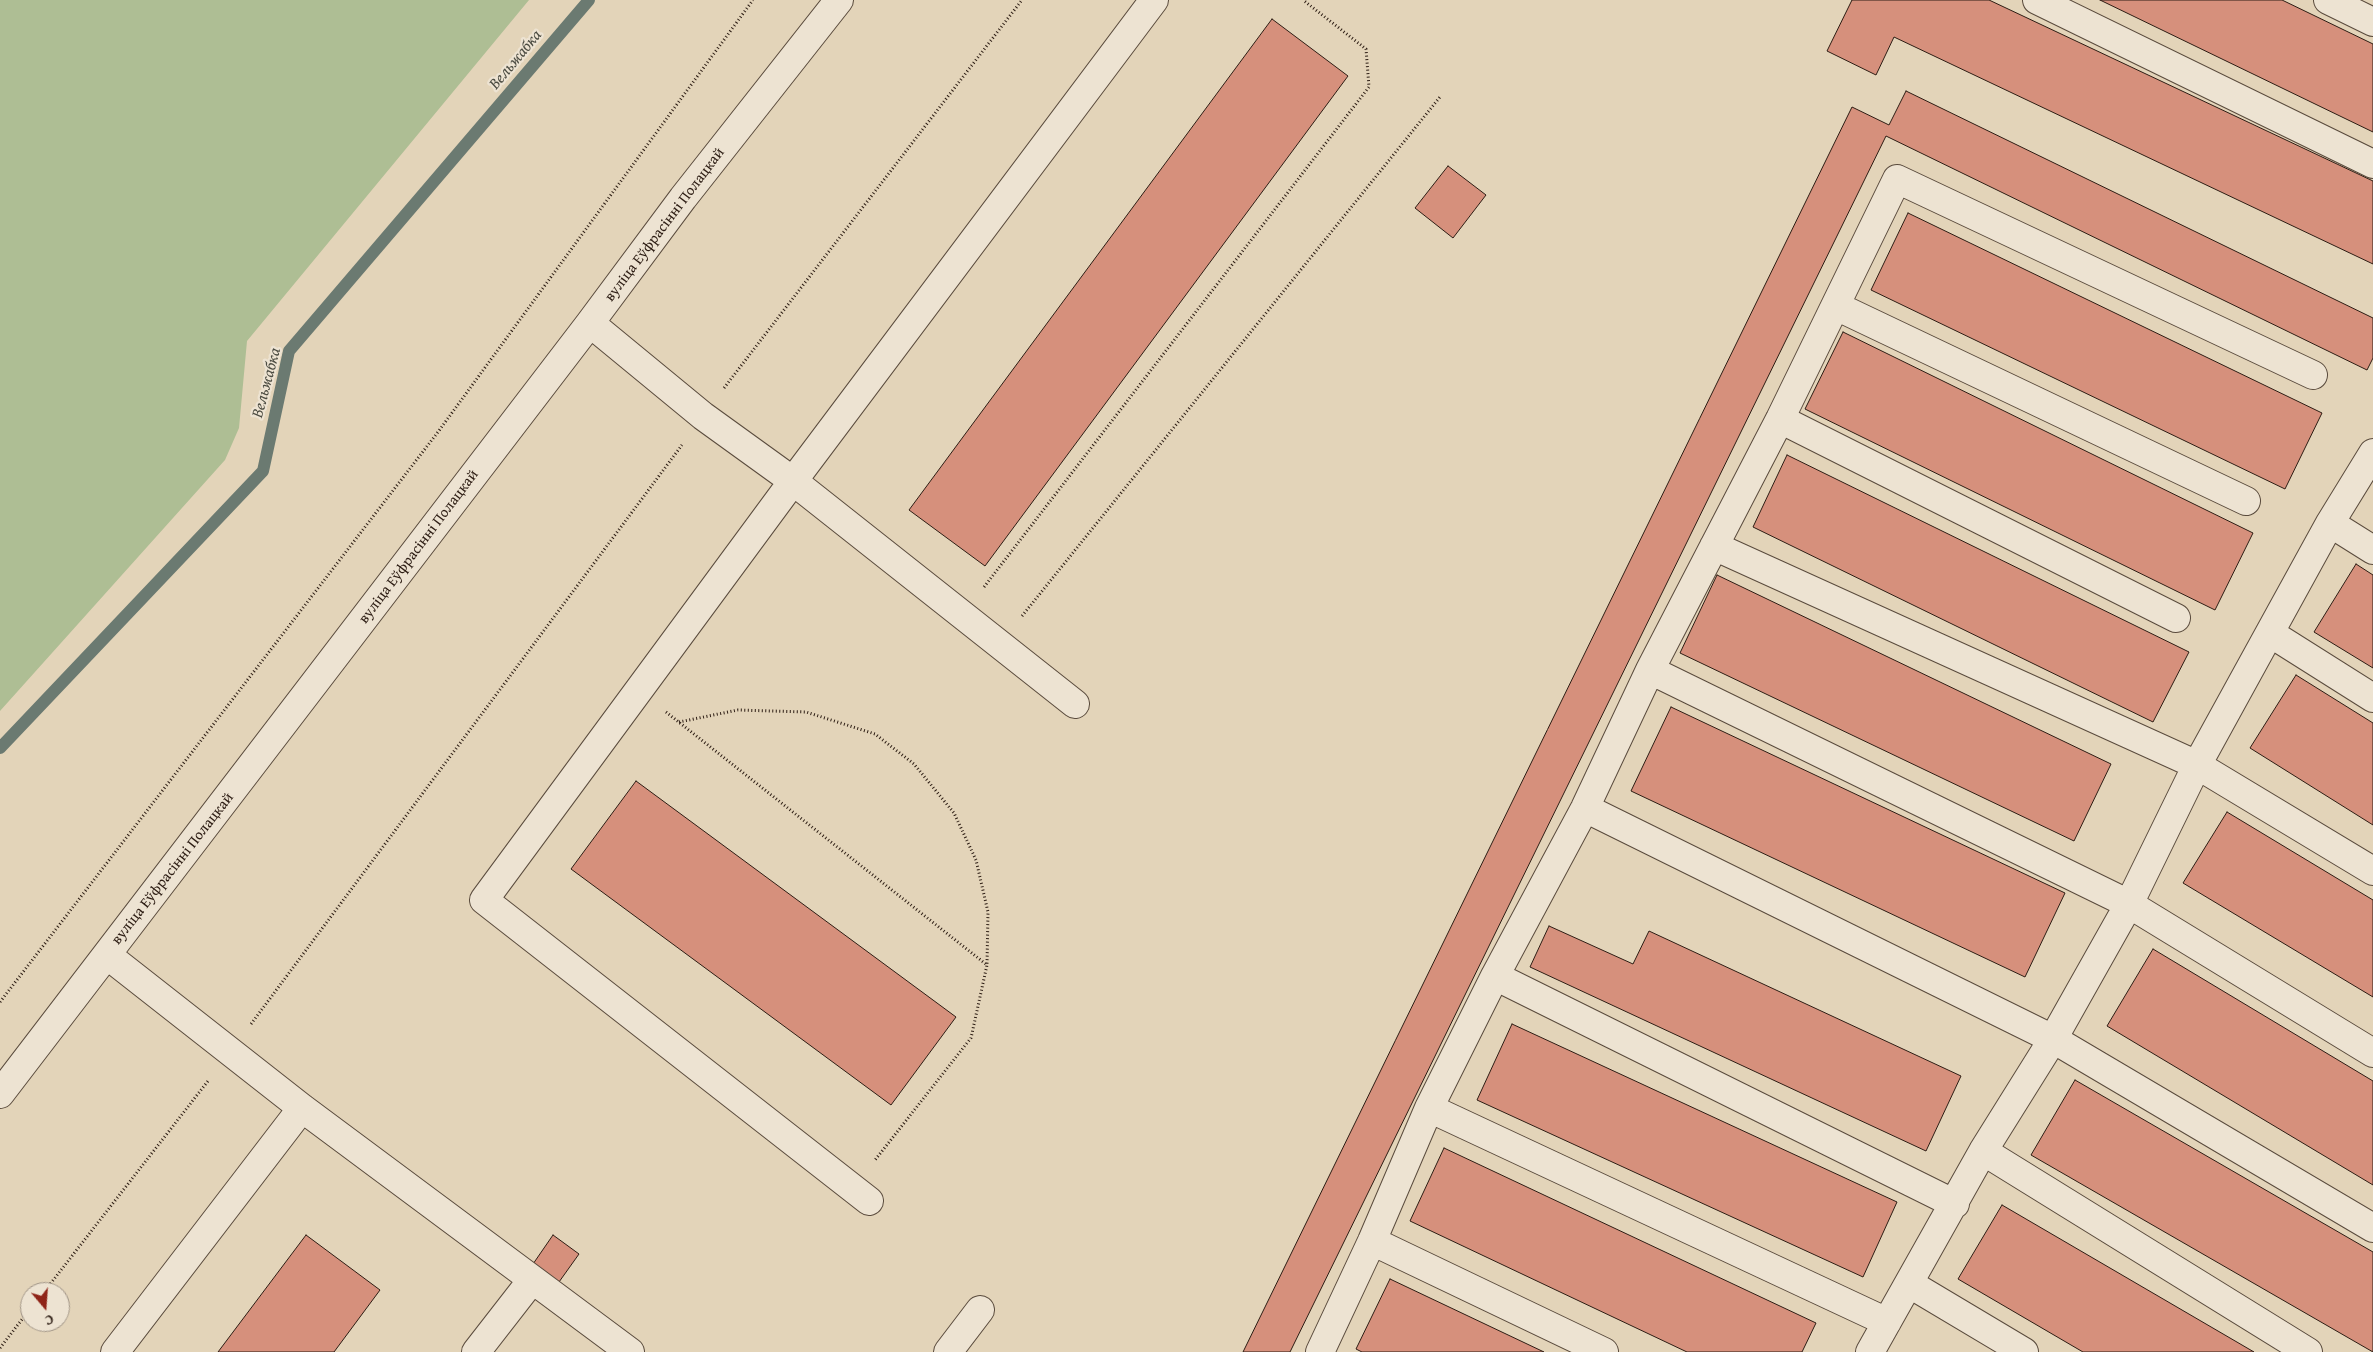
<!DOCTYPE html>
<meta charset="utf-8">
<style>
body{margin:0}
#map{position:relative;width:2373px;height:1352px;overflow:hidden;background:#e3d4b9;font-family:"Gentium Book Plus",serif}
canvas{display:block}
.north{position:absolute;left:20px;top:1282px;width:50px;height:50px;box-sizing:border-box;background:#ede3d2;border:1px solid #a09486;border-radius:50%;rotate:162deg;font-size:14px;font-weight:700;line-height:20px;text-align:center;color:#2d1d14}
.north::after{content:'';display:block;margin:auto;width:18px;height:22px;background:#8f2418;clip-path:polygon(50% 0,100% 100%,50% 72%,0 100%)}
</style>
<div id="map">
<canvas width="2373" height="1352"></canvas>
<div class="north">С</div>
</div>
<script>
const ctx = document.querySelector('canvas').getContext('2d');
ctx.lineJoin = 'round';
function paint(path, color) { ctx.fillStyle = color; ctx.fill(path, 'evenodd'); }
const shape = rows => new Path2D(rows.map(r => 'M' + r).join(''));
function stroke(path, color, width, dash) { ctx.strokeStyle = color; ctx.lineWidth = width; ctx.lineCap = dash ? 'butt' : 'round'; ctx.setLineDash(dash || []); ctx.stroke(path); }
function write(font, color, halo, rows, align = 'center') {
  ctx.font = font + ' "Gentium Book Plus",serif'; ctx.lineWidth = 4.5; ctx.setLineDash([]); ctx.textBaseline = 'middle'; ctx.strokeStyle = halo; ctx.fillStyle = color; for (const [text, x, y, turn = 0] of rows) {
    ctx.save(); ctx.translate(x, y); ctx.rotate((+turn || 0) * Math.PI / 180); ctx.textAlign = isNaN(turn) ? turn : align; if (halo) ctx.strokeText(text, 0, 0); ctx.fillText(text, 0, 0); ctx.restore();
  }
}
paint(shape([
 [0,0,529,0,247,341,239,428,225,460,0,711]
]), '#aebe94');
stroke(shape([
 [0,748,263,471,289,351,589,0]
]), '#6b7a71', 12);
const building = shape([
 [1852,0,1989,0,2373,181,2373,264,1894,37,1876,75,1827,51,1852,0],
 [2100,0,2282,0,2373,44,2373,132,2100,0],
 [1272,19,1348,76,985,566,909,510,1272,19],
 [1906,91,2373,318,2373,358,2367,370,1886,136,1290,1352,1243,1352,1852,107,1889,125,1906,91],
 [1448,166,1486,195,1453,238,1415,208,1448,166],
 [1908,213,2322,413,2285,489,1871,290,1908,213],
 [1843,332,2253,533,2215,610,1805,409,1843,332],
 [1787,455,2189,652,2153,722,1753,527,1787,455],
 [2356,564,2373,575,2373,668,2314,632,2356,564],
 [1717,575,2111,764,2074,841,1680,653,1717,575],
 [2296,675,2373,723,2373,825,2250,748,2296,675],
 [1671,707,2065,893,2025,977,1631,791,1671,707],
 [636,781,956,1017,891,1105,571,869,636,781],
 [2227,812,2373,900,2373,997,2183,883,2227,812],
 [1549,926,1633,964,1649,931,1961,1076,1926,1151,1530,967,1549,926],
 [2153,949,2373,1081,2373,1185,2107,1026,2153,949],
 [1512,1024,1897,1202,1863,1277,1477,1100,1512,1024],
 [2075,1080,2373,1252,2373,1352,2031,1155,2075,1080],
 [1444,1148,1816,1323,1802,1352,1687,1352,1410,1221,1444,1148],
 [2002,1205,2254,1352,2083,1352,1958,1279,2002,1205],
 [306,1235,380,1290,334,1352,218,1352,306,1235],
 [553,1235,579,1254,559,1282,533,1264,553,1235],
 [1390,1279,1544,1352,1362,1352,1356,1349,1390,1279]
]);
paint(building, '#d6907c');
stroke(building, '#2d1d14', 1);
const minor = shape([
 [2037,0,2373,164],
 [2328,0,2373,22],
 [1836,306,2246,501],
 [590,323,703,416,793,481,1075,704],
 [1780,419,2176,618],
 [2330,523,2373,550],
 [1714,546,2197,765,2373,871],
 [2270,633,2373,698],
 [1650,670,2129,904,2373,1053],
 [1585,808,2053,1039,2373,1228],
 [107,955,302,1108,630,1352],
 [1495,976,1955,1204],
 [0,1094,590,323,683,198,839,0],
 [1429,1108,1887,1322],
 [1983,1151,2308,1352],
 [869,1201,484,900,793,481,1154,0],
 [1372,1241,1604,1352],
 [1910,1284,2024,1352],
 [115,1352,302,1108],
 [476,1352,532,1280],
 [948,1352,980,1310],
 [1320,1352,1372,1241,1429,1108,1495,976,1585,808,1650,670,1780,419,1897,179,2313,375],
 [1870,1352,1983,1151,2053,1039,2129,904,2197,765,2330,523,2373,453]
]);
stroke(minor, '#5a4b3d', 30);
stroke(shape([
 [724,388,1022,0],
 [984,587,1369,87,1366,49,1303,0],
 [1022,616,1440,97],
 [666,712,987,965,971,1038,875,1160],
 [679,722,738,710,806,712,875,734,914,764,954,813,976,860,988,912,987,965],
 [0,1002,438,432,753,0],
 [251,1024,682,445],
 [44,1292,208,1081],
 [0,1348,30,1309]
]), '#2d1d14', 3, [1, 2.5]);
stroke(minor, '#ede3d2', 28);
write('15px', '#2d1d14', '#ede3d2', [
 ["вуліца Еўфрасінні Полацкай",665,225,-53],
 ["вуліца Еўфрасінні Полацкай",419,547,-53],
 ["вуліца Еўфрасінні Полацкай",173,869,-52]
]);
write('italic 16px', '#4c4c42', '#ede3d2', [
 ["Вельжабка",516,60,-50],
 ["Вельжабка",267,383,-75]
]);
</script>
